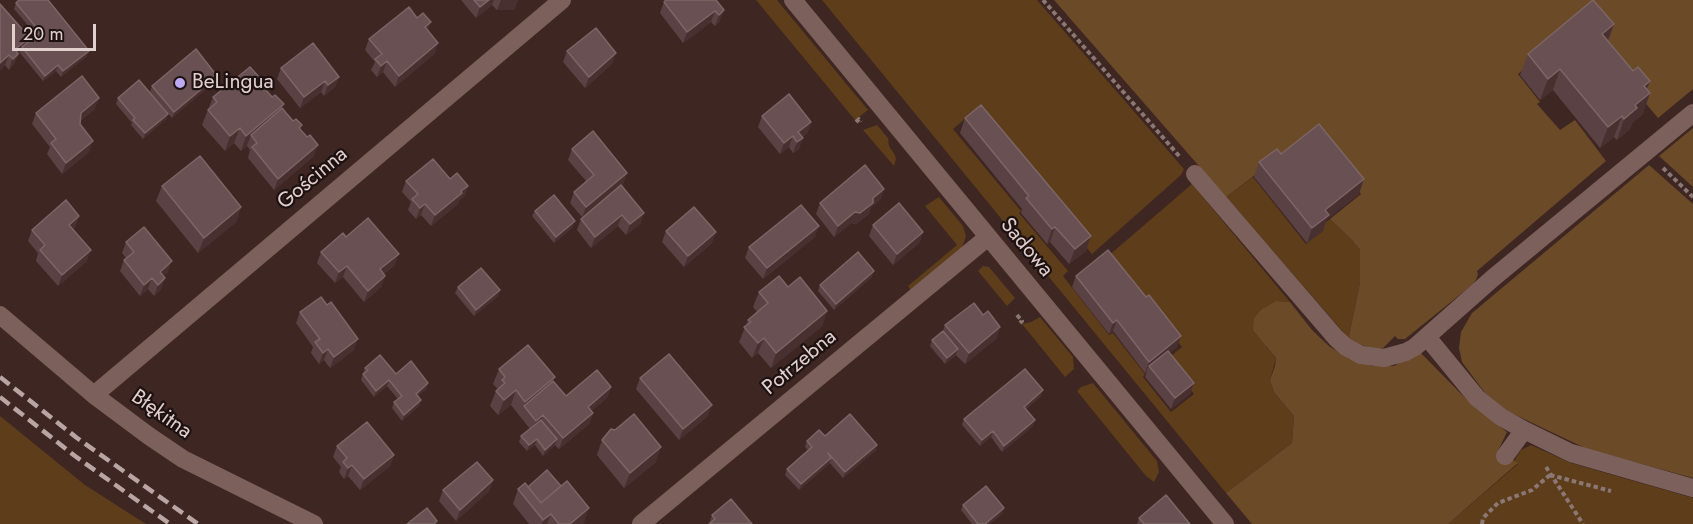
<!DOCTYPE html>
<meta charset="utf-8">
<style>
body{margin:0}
#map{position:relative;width:1693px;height:524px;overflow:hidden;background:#3e2622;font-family:Jost,sans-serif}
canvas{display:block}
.scale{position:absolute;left:12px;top:24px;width:84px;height:27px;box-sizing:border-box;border:3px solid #e1d0ce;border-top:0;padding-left:8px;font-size:18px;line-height:21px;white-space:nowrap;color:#e1d0ce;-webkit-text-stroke:4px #1d1211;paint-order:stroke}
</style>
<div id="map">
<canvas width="1693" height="524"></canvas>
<div class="scale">20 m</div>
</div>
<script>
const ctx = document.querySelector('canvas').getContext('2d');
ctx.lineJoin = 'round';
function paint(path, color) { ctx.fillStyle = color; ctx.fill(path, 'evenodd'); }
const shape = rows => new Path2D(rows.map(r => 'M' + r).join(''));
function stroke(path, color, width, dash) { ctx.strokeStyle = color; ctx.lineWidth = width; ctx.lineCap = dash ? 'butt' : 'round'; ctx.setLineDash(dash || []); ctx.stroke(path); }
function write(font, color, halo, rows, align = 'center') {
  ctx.font = font + ' Jost,sans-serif'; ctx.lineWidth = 4.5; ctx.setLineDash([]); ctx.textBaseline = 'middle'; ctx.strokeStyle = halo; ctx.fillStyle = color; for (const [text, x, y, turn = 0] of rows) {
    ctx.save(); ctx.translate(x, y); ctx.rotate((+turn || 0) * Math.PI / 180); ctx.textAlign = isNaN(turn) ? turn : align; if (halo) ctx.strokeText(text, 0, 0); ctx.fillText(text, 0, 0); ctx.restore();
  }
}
paint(shape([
 [756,0,777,0,868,110,855,120],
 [822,0,1037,0,1184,169,1181,175,1092,254,972,113,953,129,1021,211,1019,213,1068,271,1063,276,1109,335,1113,333,1145,374,1143,377,1171,412,1194,394,1166,360,1182,347,1107,257,1192,184,1290,302,1276,301,1266,346,1276,358,1270,380,1274,392,1294,416,1292,443,1226,493],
 [877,125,888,138,889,146,895,155,896,159,894,166,863,130],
 [1253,177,1306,244,1324,230,1321,226,1330,219,1352,240,1360,250,1360,283,1349,336,1351,341,1226,197],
 [939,197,963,226,966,236,963,245,961,250,912,292,908,286,957,245,925,206],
 [983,266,989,267,1015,298,1007,306,978,271],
 [1040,317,1073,357,1074,369,1065,377,1022,324,1031,322],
 [1093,383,1157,461,1159,472,1154,482,1146,476,1077,391,1081,387],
 [0,416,85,485,146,524,0,524],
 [1531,445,1571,463,1693,498,1693,524,1448,524,1518,464,1514,461,1521,450]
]), '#5d3d1a');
paint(shape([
 [1054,0,1693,0,1693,89,1658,118,1631,86,1586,19,1518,74,1540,102,1537,104,1560,130,1575,120,1606,161,1477,271,1478,274,1476,280,1472,285,1405,339,1398,339,1395,336,1383,348,1375,350,1351,341,1349,336,1360,283,1360,250,1352,240,1330,219,1361,194,1314,138,1271,163,1226,197],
 [1693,128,1693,187,1659,156],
 [1649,165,1693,204,1693,478,1587,449,1505,410,1485,393,1462,362,1459,348,1461,332,1472,313],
 [1276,301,1290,302,1312,330,1329,346,1349,359,1373,366,1394,366,1419,351,1473,406,1507,432,1498,451,1518,463,1448,524,1252,524,1226,493,1292,443,1294,416,1274,392,1270,380,1275,366,1276,358,1253,330,1254,318,1261,310]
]), '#6b4a27');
stroke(shape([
 [1043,0,1180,157],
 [856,122,859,119,861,122],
 [1663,168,1693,197],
 [1017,315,1022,321,1020,323],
 [1546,467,1583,524],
 [1550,475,1611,491],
 [1482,524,1483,518,1498,503,1532,490,1550,475]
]), '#8b7774', 4, [4.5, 3]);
stroke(shape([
 [793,0,1225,524],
 [1195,174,1336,338,1346,347,1361,355,1384,358,1406,352,1415,347,1493,278,1693,113],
 [0,315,94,395,149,436,183,459,314,524],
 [1427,337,1477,398,1501,417,1524,430,1571,453,1693,488],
 [94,395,562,0],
 [1505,456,1524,430],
 [641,524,988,237]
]), '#7c605c', 18);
stroke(shape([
 [0,377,77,438,198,524],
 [0,397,75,456,170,524]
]), '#b9a6a3', 4.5, [12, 6]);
paint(shape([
 [461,0,518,0,514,10,497,10,492,5,476,18],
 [716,0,720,21,715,26,711,22,683,43,660,13,664,2],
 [16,3,87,56,61,77,56,71,43,81,20,53,18,55,14,64,9,70,5,65,0,70,0,4,30,38,28,42,36,35,14,9],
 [1614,24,1608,42,1647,89,1643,114,1632,123,1630,129,1624,134,1617,140,1614,137,1600,148,1553,90,1540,100,1520,75,1528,54],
 [428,31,438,43,434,54,395,87,383,72,377,77,371,70,375,62,365,50,369,39],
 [567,51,612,64,585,88,563,62],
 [281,68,339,77,335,87,324,96,321,92,300,108,277,79],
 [217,76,215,81,172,118,150,92,152,86],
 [268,87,267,90,272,97,284,104,282,108,300,130,314,156,274,190,248,158,250,150,247,146,241,151,234,143,225,151,202,125,213,97],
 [118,98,168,114,166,119,143,139,131,125,132,123,116,104],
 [95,109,80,121,80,124,89,152,62,174,47,154,50,147,32,124,36,113],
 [762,116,811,122,807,133,802,137,799,149,793,153,789,147,780,154,758,127],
 [965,118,1091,236,1086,251,1069,264,1050,242,1047,244,1021,213,1022,209,960,133],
 [572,149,627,173,623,184,621,185,644,213,640,224,626,235,618,226,591,248,577,230,581,219,617,189,582,217,570,203,574,192,586,181,568,160],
 [1281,154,1359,194,1327,219,1323,230,1307,243,1254,177,1259,162],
 [450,179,468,186,464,197,459,200,458,204,431,226,421,215,416,219,408,210,411,202,402,192,406,181],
 [162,186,241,207,236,222,198,253,156,201],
 [884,189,880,200,871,207,869,214,856,224,851,223,834,237,816,214,820,203],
 [535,211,573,227,554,243,532,216],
 [79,216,75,227,73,229,87,261,58,286,36,261,38,253,28,241,32,230],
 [873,225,923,232,919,243,893,265,869,236],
 [666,231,712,243,684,267,662,242],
 [346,237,395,265,384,274,385,276,381,287,364,302,343,277,335,283,317,263,321,252],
 [815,237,763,279,745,258,749,247],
 [126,242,168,272,163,276,161,289,154,296,148,289,140,296,120,271,124,260,126,258,122,253],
 [1076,276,1177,347,1169,353,1194,383,1190,394,1171,409,1145,377,1147,371,1145,373,1113,331,1109,334,1072,287],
 [872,277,834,310,818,291,820,285],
 [458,287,498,296,474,316,455,293],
 [788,287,827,311,822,326,771,368,758,353,752,358,739,342,748,320,757,312,753,307,759,292],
 [300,312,354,350,330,368,324,360,319,364,311,353,313,347,296,323],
 [945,325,997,338,965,364,956,355,945,364,930,346,932,340,943,331],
 [365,368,396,374,428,383,426,389,418,396,421,400,419,406,402,421,392,408,394,402,398,399,387,386,374,397,361,380],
 [499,369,555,377,553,381,566,396,611,387,607,398,591,411,593,413,589,424,559,449,555,445,543,456,535,445,527,451,519,442,521,436,530,429,511,405,498,415,490,406,496,391,498,389,493,384],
 [640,378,708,416,679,440,636,389],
 [1043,390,1041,396,1026,409,1033,426,1002,452,991,437,980,446,962,425,964,419],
 [825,436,877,445,875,451,843,478,830,463,829,464,799,490,785,475,787,469,808,450,805,447,807,441],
 [602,440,656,462,624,488,597,455],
 [337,446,394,455,390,466,360,490,348,476,344,479,339,472,341,467,333,457],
 [493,480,489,491,456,521,439,501,443,490],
 [528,487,584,523,582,524,529,524,513,504,518,489],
 [963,505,1004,508,1002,514,990,524,972,524,961,510],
 [712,515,752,524,709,524],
 [1139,518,1190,524,1137,524]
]), '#5a4244');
paint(shape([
 [489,0,494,0,492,5,476,18,480,7],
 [501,0,518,0,514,10,497,10],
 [724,10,720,21,715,26,719,15],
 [715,11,711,22,683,43,687,32],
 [431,22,427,33,425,27],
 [1614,24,1606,45,1602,34],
 [30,38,26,49,22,47,20,53,18,55,14,64,9,70,15,49],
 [438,43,434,54,395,87,399,76],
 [89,51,87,56,61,77,63,71],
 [616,53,612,64,585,88,589,77],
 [9,55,5,65,0,70,0,63],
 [387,61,383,72,377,77,381,66],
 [58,65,56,71,43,81,45,76],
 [1560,69,1553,90,1540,100,1548,79],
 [217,76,215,81,172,118,174,112],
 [339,77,335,87,324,96,328,85],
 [325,81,321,92,300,108,304,97],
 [1650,81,1643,99,1650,93,1643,114,1632,123,1630,129,1617,140,1624,119,1644,86],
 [99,98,95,109,77,124,81,113],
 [284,104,278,119,251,135,247,146,241,151,246,136],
 [168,114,166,119,143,139,145,133],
 [1622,116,1614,137,1600,148,1608,127],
 [811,122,807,133,796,141,798,132],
 [240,128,234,143,225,151,230,136],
 [793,136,789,147,780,154,784,143],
 [803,138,799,149,793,153,797,142],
 [93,141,89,152,62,174,66,163],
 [318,145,314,156,274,190,278,179],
 [627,173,623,184,582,217,586,207],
 [1364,179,1359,194,1327,219,1323,230,1307,243,1312,228,1325,210],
 [468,186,464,197,459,200,458,204,431,226,435,215],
 [884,189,880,200,871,207,869,214,856,224,851,223,834,237,838,226],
 [425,204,421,215,416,219,420,208],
 [241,207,236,222,198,253,204,238],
 [644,213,640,224,626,235,630,224],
 [622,215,618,226,591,248,595,237],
 [79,216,75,227,65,236,69,225],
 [575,221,573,227,554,243,556,237],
 [819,226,815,237,763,279,767,268],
 [1055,227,1050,242,1047,244,1052,229],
 [716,232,712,243,684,267,688,256],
 [923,232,919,243,893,265,897,254],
 [1091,236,1086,251,1069,264,1075,249],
 [91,250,87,261,58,286,62,275],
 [399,254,395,265,376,280,380,269],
 [172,261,168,272,156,283,160,272],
 [347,266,343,277,335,283,339,272],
 [874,271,872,277,834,310,836,304],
 [385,276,381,287,364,302,368,291],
 [152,278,148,289,140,296,144,285],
 [165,278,161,289,154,296,158,285],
 [500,290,498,296,474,316,476,310],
 [827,311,822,326,771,368,776,353],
 [1117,320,1113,331,1109,334,1113,323],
 [1000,327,997,338,965,364,969,353],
 [1181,336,1177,347,1151,368,1149,366,1145,373,1149,362],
 [764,338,758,353,752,358,758,343],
 [358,339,354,350,330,368,334,357],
 [328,349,324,360,319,364,323,353],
 [958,349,956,355,945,364,947,358],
 [555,377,549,392,524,406,525,402],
 [389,380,387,386,374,397,376,391],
 [428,383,426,389,414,400,416,394],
 [1194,383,1190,394,1171,409,1175,398],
 [611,387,607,398,584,417,588,407],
 [516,390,511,405,498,415,504,400],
 [1043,390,1041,396,1021,412,1024,407],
 [421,400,419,406,402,421,404,415],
 [712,405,708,416,679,440,683,429],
 [593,413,589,424,559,449,563,438],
 [543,415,539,426,532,432,536,421],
 [1035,420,1033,426,1002,452,1004,446],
 [993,431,991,437,980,446,982,440],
 [537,439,535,445,527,451,529,445],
 [557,439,555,445,543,456,545,450],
 [877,445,875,451,843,478,845,472],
 [661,447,656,462,624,488,630,473],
 [394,455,390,466,360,490,364,479],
 [831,458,829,464,799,490,801,484],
 [352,465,348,476,344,479,348,468],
 [493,480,489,491,456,521,460,510],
 [589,508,584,523,582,524,570,524],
 [1004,508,1002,514,990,524,985,524],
 [551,514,547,524,542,524,543,520]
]), '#493030');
const building = shape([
 [19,0,48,0,89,51,63,71,58,65,45,76,22,47,40,32,16,3,19,0],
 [474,0,489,0,480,7,474,0],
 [666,0,716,0,724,10,719,15,715,11,687,32,664,2,666,0],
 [1593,0,1614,24,1602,34,1633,71,1638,67,1650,81,1644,86,1650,93,1635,105,1637,108,1624,119,1622,116,1608,127,1560,69,1548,79,1528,54,1593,0],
 [0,4,30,38,15,49,18,54,13,59,9,55,0,63,0,4],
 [409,7,417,18,423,13,431,22,425,27,438,43,399,76,387,61,381,66,375,59,382,54,369,39,409,7],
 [596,28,616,53,589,77,567,51,596,28],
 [313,43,339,77,328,85,325,81,304,97,281,68,313,43],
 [196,49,217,76,174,112,152,86,196,49],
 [250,67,268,87,265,89,272,97,275,95,284,104,246,136,240,128,230,136,208,110,217,102,213,97,250,67],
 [82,76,99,98,81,113,80,124,93,141,66,163,51,143,56,139,36,113,82,76],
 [139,80,168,114,145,133,133,120,135,118,118,98,139,80],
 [789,94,811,122,798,132,803,138,797,142,793,136,784,143,762,116,789,94],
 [981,105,1091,236,1075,249,1055,227,1052,229,1026,198,1029,196,965,118,981,105],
 [282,108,293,121,296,119,302,125,299,128,307,137,310,135,318,145,278,179,252,147,257,143,251,135,282,108],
 [1319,124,1364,179,1325,210,1329,215,1312,228,1259,162,1277,149,1281,154,1319,124],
 [593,131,627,173,586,207,574,192,594,175,572,149,593,131],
 [200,156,241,207,204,238,162,186,200,156],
 [433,159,450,179,457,173,468,186,461,191,462,193,435,215,425,204,420,208,412,199,418,194,406,181,433,159],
 [865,165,884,189,873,198,873,203,860,213,855,212,838,226,820,203,865,165],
 [621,185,644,213,630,224,622,215,595,237,581,219,621,185],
 [554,195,575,221,556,237,535,211,554,195],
 [66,200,79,216,69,225,91,250,62,275,40,250,45,245,32,230,66,200],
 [899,203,923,232,897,254,873,225,899,203],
 [801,205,819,226,767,268,749,247,801,205],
 [694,207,716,232,688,256,666,231,694,207],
 [368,218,399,254,380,269,385,276,368,291,347,266,339,272,321,252,343,233,346,237,368,218],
 [144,227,172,261,160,272,165,278,158,285,152,278,144,285,124,260,134,252,126,242,144,227],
 [1108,250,1146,297,1149,295,1181,336,1149,362,1117,320,1113,323,1076,276,1108,250],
 [858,252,874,271,836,304,820,285,858,252],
 [481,268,500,290,476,310,458,287,481,268],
 [779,276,788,287,800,277,827,311,776,353,764,338,758,343,744,327,751,322,748,320,768,303,759,292,779,276],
 [321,297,327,305,331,302,358,339,334,357,328,349,323,353,315,342,320,339,300,312,321,297],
 [974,303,983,315,988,311,1000,327,969,353,945,325,974,303],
 [943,331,958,349,947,358,932,340,943,331],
 [528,345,555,377,525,402,516,390,504,400,496,391,505,383,502,380,505,377,499,369,528,345],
 [1168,351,1194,383,1175,398,1149,366,1168,351],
 [669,354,712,405,683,429,640,378,669,354],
 [380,355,396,374,411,361,428,383,416,394,421,400,404,415,394,402,402,396,389,380,376,391,363,374,368,370,365,368,380,355],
 [1025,369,1043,390,1024,407,1035,420,1004,446,993,431,982,440,964,419,1025,369],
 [597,370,611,387,588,407,593,413,563,438,543,415,536,421,524,406,553,381,566,396,597,370],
 [634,414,661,447,630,473,602,440,611,429,615,430,634,414],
 [850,414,877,445,845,472,828,453,831,458,801,484,787,469,812,447,807,441,819,430,825,436,850,414],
 [541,420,557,439,545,450,537,439,529,445,521,436,541,420],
 [367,422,394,455,364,479,352,465,348,468,343,462,347,458,337,446,367,422],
 [477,462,493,480,460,510,443,490,477,462],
 [547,470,561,486,541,503,528,487,547,470],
 [567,481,589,508,570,524,559,524,551,514,543,520,518,489,525,483,541,503,567,481],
 [986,486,1004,508,985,524,978,524,963,505,986,486],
 [1166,495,1190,524,1144,524,1139,518,1166,495],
 [731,499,752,524,709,524,715,519,712,515,731,499],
 [427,508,437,521,434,524,407,524,427,508]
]);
paint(building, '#695153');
stroke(building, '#7c6566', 1.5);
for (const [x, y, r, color] of [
 [180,83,6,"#bcaaf5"]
]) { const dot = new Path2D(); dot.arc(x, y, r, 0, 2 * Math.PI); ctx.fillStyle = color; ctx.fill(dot); stroke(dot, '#1d1211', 2); }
write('21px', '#e1d0ce', '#1d1211', [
 ["BeLingua",192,83]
], 'left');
write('21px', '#e1d0ce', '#1d1211', [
 ["Gościnna",313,179,-40],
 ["Sadowa",1026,248,50],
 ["Potrzebna",800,363,-40],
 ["Błękitna",161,415,35]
]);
</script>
